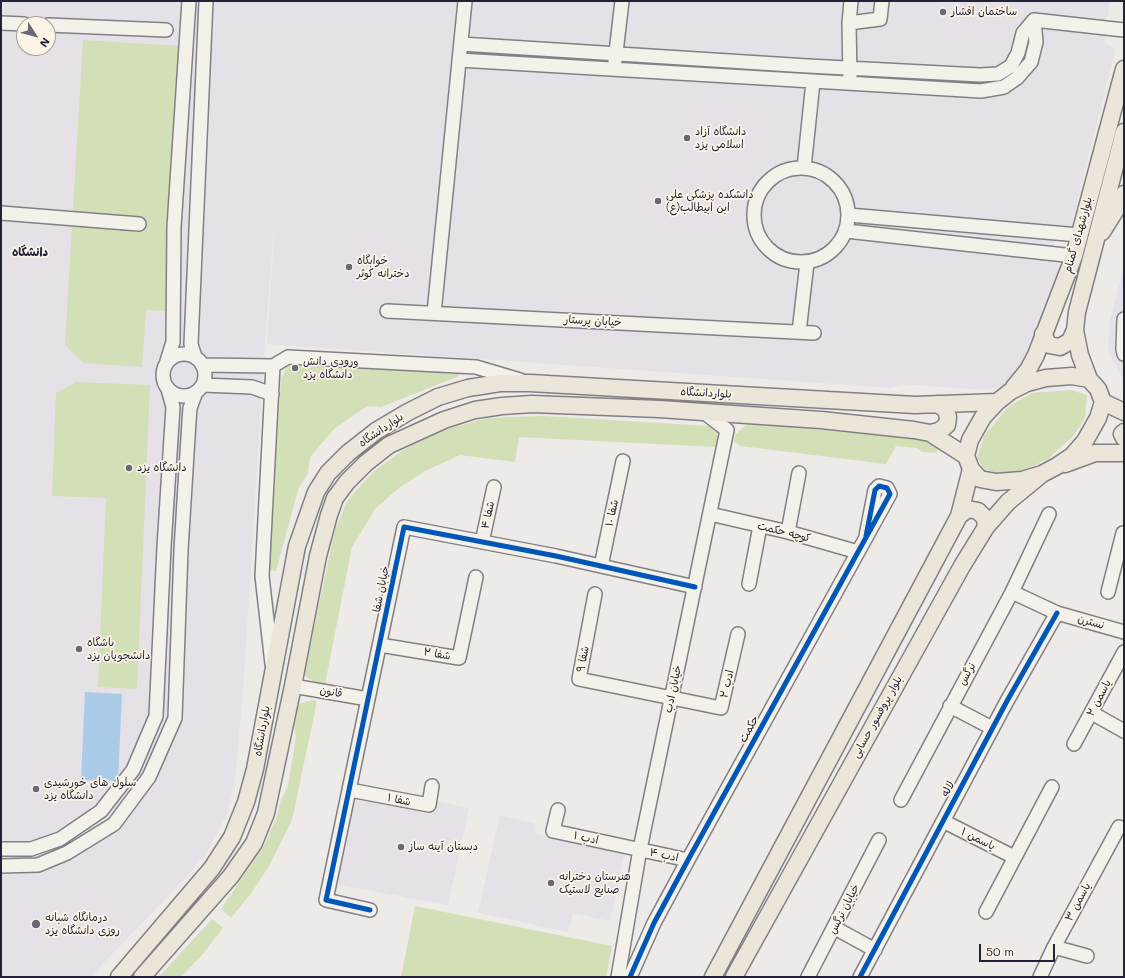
<!DOCTYPE html>
<meta charset="utf-8">
<style>
body{margin:0}
#map{position:relative;width:1125px;height:978px;overflow:hidden;background:#edeae8;font-family:Mali,sans-serif}
canvas{display:block}
.frame{position:absolute;inset:0;border:2px solid #22223b;pointer-events:none}
.north{position:absolute;left:16px;top:16px;width:40px;height:40px;box-sizing:border-box;background:#fcf5e5;border:1px solid #a5a1a1;border-radius:50%;rotate:126deg;font-size:11px;font-weight:700;line-height:16px;text-align:center;color:#22223b}
.north::after{content:'';display:block;margin:auto;width:14px;height:18px;background:#696878;clip-path:polygon(50% 0,100% 100%,50% 72%,0 100%)}
.scale{position:absolute;left:979px;top:944px;width:76px;height:18px;box-sizing:border-box;border:2px solid #22223b;border-top:0;padding-left:5px;font-size:12px;line-height:14px;white-space:nowrap;color:#22223b;-webkit-text-stroke:3px #fcf5e5;paint-order:stroke}
</style>
<div id="map">
<canvas width="1125" height="978"></canvas>
<div class="frame"></div>
<div class="north">N</div>
<div class="scale">50 m</div>
</div>
<script>
const ctx = document.querySelector('canvas').getContext('2d');
ctx.lineJoin = 'round';
function paint(path, color) { ctx.fillStyle = color; ctx.fill(path, 'evenodd'); }
const shape = rows => new Path2D(rows.map(r => 'M' + r).join(''));
function stroke(path, color, width, dash) { ctx.strokeStyle = color; ctx.lineWidth = width; ctx.lineCap = dash ? 'butt' : 'round'; ctx.setLineDash(dash || []); ctx.stroke(path); }
function write(font, color, halo, rows, align = 'center') {
  ctx.font = font + ' Mali,"Playpen Sans Arabic",sans-serif'; ctx.lineWidth = 3.5; ctx.setLineDash([]); ctx.textBaseline = 'middle'; ctx.strokeStyle = halo; ctx.fillStyle = color; for (const [text, x, y, turn = 0] of rows) {
    ctx.save(); ctx.translate(x, y); ctx.rotate((+turn || 0) * Math.PI / 180); ctx.textAlign = isNaN(turn) ? turn : align; if (halo) ctx.strokeText(text, 0, 0); ctx.fillText(text, 0, 0); ctx.restore();
  }
}
paint(shape([
 [1,1,1110,1,1108,16,1104,22,1105,43,1115,49,1071,227,1059,231,1049,261,1063,266,1021,364,1012,377,1002,386,987,390,900,384,891,388,267,344,277,192,264,353,244,679,236,770,232,795,227,814,207,853,180,884,90,977,1,977],
 [24,24,48,24,48,48,24,48],
 [1124,267,1124,381,1108,351,1110,321],
 [356,796,429,813,432,800,469,808,448,905,339,885,336,880,350,801],
 [500,815,536,824,535,834,624,854,610,921,573,913,568,932,478,913]
]), '#e6e1e7');
paint(shape([
 [83,40,180,46,165,311,146,310,142,367,83,363,65,345],
 [297,363,459,374,459,376,381,407,367,406,334,429,310,457,308,473,298,490,276,571,269,570,281,379,287,367],
 [76,382,150,385,137,689,98,687,106,498,52,496,56,393],
 [1071,390,1087,395,1085,418,1074,435,1048,459,1022,472,996,473,984,469,977,458,984,436,1008,407,1032,393],
 [543,416,709,426,718,431,717,443,715,447,519,437,515,462,460,455,425,471,400,487,375,509,352,547,324,689,304,675,335,530,347,501,373,472,403,450,440,431,488,418],
 [749,423,909,438,927,442,937,448,937,453,922,452,917,448,896,446,886,464,741,446,734,442,735,435],
 [312,700,316,701,316,706,292,820,269,866,252,892,231,918,221,909,265,844,276,819,281,800,288,786,296,737,294,726,298,707,300,704],
 [415,906,612,946,606,977,401,977],
 [212,919,223,928,202,955,181,977,159,977]
]), '#d3dfb6');
paint(shape([
 [85,692,122,694,118,781,81,780]
]), '#aacce9');
const minor = shape([
 [1034,20,1124,30],
 [1,23,24,24],
 [849,23,880,19,882,1],
 [48,25,166,30],
 [461,44,808,66,980,75,998,74,1011,66,1018,53,1023,33,1034,20],
 [459,60,981,91,1004,87,1017,78,1031,62,1036,42,1034,20],
 [615,61,622,1],
 [850,77,849,23,851,1],
 '754 215a47 47 0 1 1 94 0a47 47 0 1 1-94 0Z',
 [804,168,813,82],
 [1,213,139,224],
 [849,215,1079,235],
 [846,231,1074,256],
 [387,311,814,333],
 [434,313,465,1],
 [1124,319,1123,349,1124,354],
 [799,332,807,263],
 '163 375a21 21 0 1 1 42 0a21 21 0 1 1-42 0Z',
 [195,357,191,344,206,1],
 [167,361,173,342,174,227,189,1],
 [202,365,273,366],
 [203,385,252,387,272,394],
 [705,413,727,430],
 [710,514,788,532,858,552],
 [788,532,799,473],
 [482,542,494,487],
 [601,566,623,461],
 [749,584,760,526],
 [1012,592,1049,514],
 [1108,592,1123,533],
 [595,594,579,679,721,708,738,634],
 [380,645,459,658,476,577],
 [272,664,262,576,273,366,288,357,476,367,520,380],
 [293,686,368,699],
 [950,706,992,728],
 [1092,713,1124,731],
 [1074,744,1124,652],
 [350,790,429,805,432,786],
 [901,800,1012,592,1057,613,1124,632],
 [558,810,553,831,688,860],
 [943,821,1014,857],
 [1,849,31,849,60,839,101,811,133,770,156,716,164,547,173,407,168,389],
 [1,866,38,865,67,853,114,824,149,777,175,718,181,550,189,421,190,408,196,392],
 [370,910,326,900,404,527,556,556,695,587],
 [986,912,1052,787],
 [835,928,875,950],
 [1054,947,1087,956],
 [618,977,640,849,727,430],
 [630,977,654,923,688,860,890,494,887,488,879,486,875,490,866,536],
 [808,977,879,840],
 [860,977,1007,701,1057,613],
 [1040,977,1054,947,1119,827]
]);
const major = shape([
 [1102,232,1122,200,1124,194],
 [1043,334,1049,345,1060,347,1070,341,1075,330],
 [1072,376,1089,379,1098,389,1103,402,1098,418,1085,441,1072,456,1057,466,1042,474,1022,480,996,482,980,479,971,469,966,456,970,440,983,417,997,402,1011,391,1027,383,1046,378,1072,376],
 [1089,379,1080,355,1075,330,1077,312,1124,132],
 [1014,387,1028,370,1036,355,1074,256,1124,69],
 [1103,402,1124,412],
 [1124,432,1122,434,1124,438],
 [930,433,939,431,947,425,948,417,946,410,938,404],
 [1065,464,1095,453,1124,453],
 [959,516,968,509,978,511,985,518,986,527],
 [119,977,212,868,232,837,246,802,255,769,297,546,316,492,328,473,348,453,376,431,408,412,438,397,468,388,500,383,530,383,915,405,997,402],
 [142,977,231,876,254,843,266,813,293,686,318,556,329,515,335,498,347,482,366,463,389,445,444,420,475,410,502,406,532,404,659,409,821,420,914,430,930,433,966,456],
 [713,977,959,516,971,469],
 [734,977,962,566,986,527,1008,502,1042,474]
]);
stroke(minor, '#828084', 16);
stroke(major, '#828084', 19);
stroke(minor, '#f4f1eb', 13);
stroke(major, '#ebe5da', 16);
stroke(shape([
 [370,910,326,900,404,527,556,556,695,587],
 [630,977,654,923,688,860,890,494,887,488,879,486,875,490,866,536],
 [860,977,1007,701,1057,613]
]), '#0057b8', 5);
for (const [x, y, r, color] of [
 [943,12,4,"#696878"],
 [687,138,4,"#696878"],
 [658,201,4,"#696878"],
 [349,267,4,"#696878"],
 [295,368,4,"#696878"],
 [129,468,4,"#696878"],
 [79,649,4,"#696878"],
 [36,789,4,"#696878"],
 [401,847,4,"#696878"],
 [551,883,4,"#696878"],
 [36,924,5,"#696878"]
]) { const dot = new Path2D(); dot.arc(x, y, r, 0, 2 * Math.PI); ctx.fillStyle = color; ctx.fill(dot); stroke(dot, '#fcf5e5', 1.5); }
write('11px', '#22223b', '#fcf5e5', [
 ["ساختمان افشار",951,12],
 ["دانشگاه آزاد",695,132],
 ["اسلامی یزد",695,145],
 ["دانشکده پزشکی علی",666,195],
 ["ابن ابیطالب(ع)",666,208],
 ["خوابگاه",357,261],
 ["دخترانه کوثر",357,274],
 ["ورودی دانش",303,362],
 ["دانشگاه یزد",303,375],
 ["دانشگاه یزد",137,468],
 ["باشگاه",87,643],
 ["دانشجویان یزد",87,656],
 ["سلول های خورشیدی",44,783],
 ["دانشگاه یزد",44,796],
 ["دبستان آینه ساز",409,847],
 ["هنرستان دخترانه",559,877],
 ["صنایع لاستیک",559,890],
 ["درمانگاه شبانه",45,918],
 ["روزی دانشگاه یزد",45,931]
], 'left');
write('11px', '#22223b', '#fcf5e5', [
 ["بلوارشهدای گمنام",1078,235,-74],
 ["خیابان پرستار",593,321,3],
 ["بلواردانشگاه",706,393,3],
 ["بلواردانشگاه",381,430,-34],
 ["شفا ۱۰",612,513,-78],
 ["شفا ۴",488,515,-77],
 ["کوچه حکمت",784,532,14],
 ["خیابان شفا",381,589,-79],
 ["نسترن",1091,622,16],
 ["شفا ۲",437,654,10],
 ["شفا ۹",583,659,-79],
 ["نرگس",967,674,-61],
 ["ادب ۲",727,684,-77],
 ["خیابان ادب",673,689,-78],
 ["قانون",331,692,10],
 ["یاسمن ۲",1099,698,-62],
 ["بلوار پروفسور حسابی",877,717,-61],
 ["حکمت",749,729,-61],
 ["بلواردانشگاه",262,731,-80],
 ["لاله",948,789,-62],
 ["شفا ۱",399,800,11],
 ["ادب ۱",586,838,12],
 ["یاسمن ۱",978,839,26],
 ["ادب ۴",664,855,12],
 ["یاسمن ۳",1078,902,-62],
 ["خیابان نرگس",844,909,-63]
]);
write('bold 12px', '#22223b', '#fcf5e5', [
 ["دانشگاه",30,252]
]);
</script>
